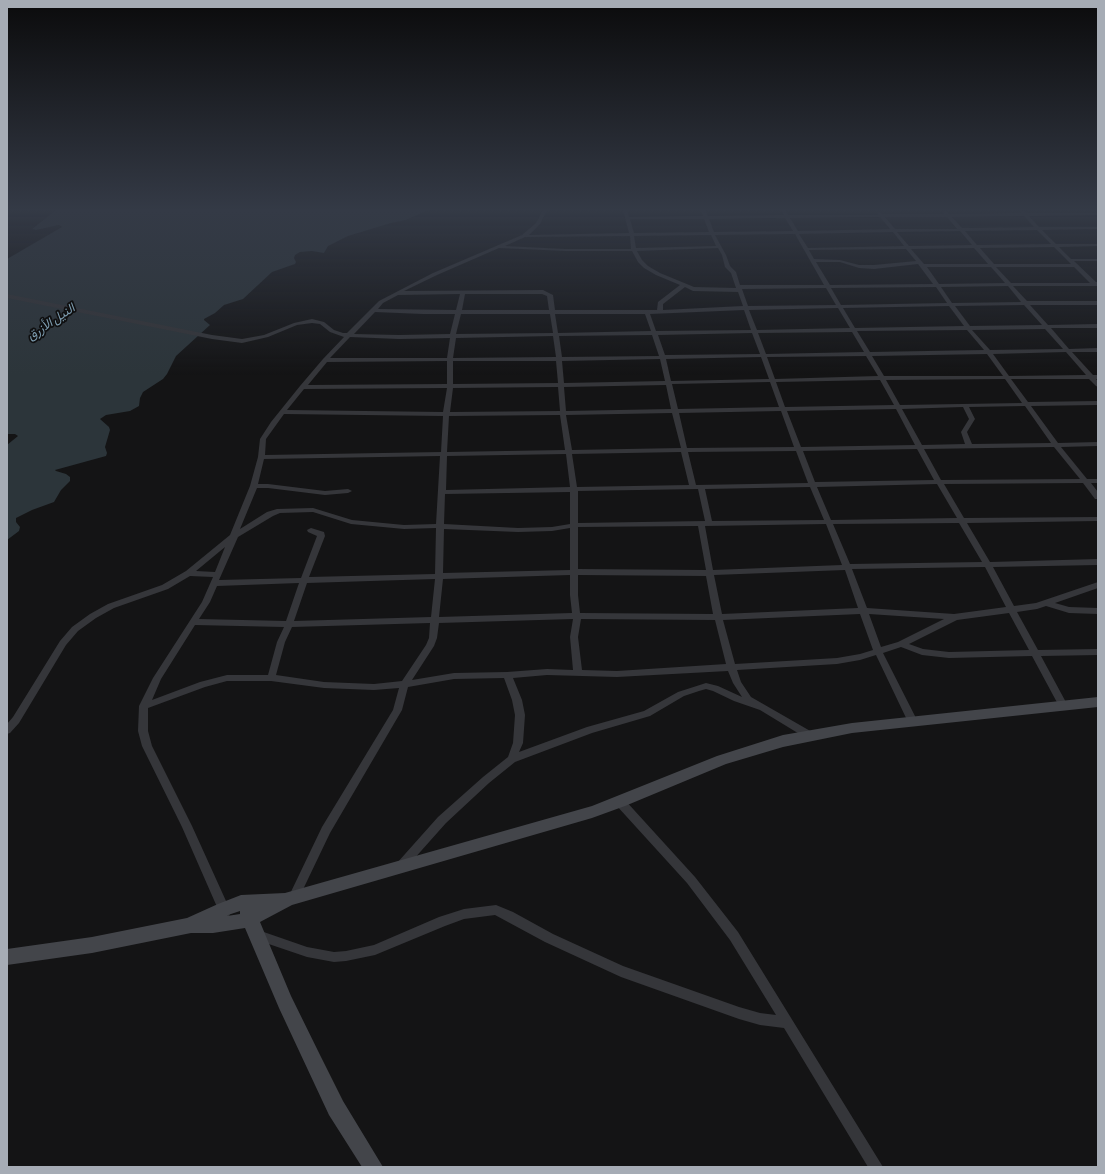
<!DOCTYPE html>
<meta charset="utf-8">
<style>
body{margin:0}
#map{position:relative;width:1105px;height:1174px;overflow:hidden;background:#141415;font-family:"Alegreya Sans",sans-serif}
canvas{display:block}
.frame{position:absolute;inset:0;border:8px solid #a6acb5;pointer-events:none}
</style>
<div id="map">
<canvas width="1105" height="1174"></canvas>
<div class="frame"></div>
</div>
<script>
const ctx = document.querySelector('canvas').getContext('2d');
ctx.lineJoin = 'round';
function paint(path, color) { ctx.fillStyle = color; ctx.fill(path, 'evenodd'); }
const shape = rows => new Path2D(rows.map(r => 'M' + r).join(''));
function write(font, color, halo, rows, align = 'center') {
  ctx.font = font + ' "Alegreya Sans",Vazirmatn,sans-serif'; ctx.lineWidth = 3.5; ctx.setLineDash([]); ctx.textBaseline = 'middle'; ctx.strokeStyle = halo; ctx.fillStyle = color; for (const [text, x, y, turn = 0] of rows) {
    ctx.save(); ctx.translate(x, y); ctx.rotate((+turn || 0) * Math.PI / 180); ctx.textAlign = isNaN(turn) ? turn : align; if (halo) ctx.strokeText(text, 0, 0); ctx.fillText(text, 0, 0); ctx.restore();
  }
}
paint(shape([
 [56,210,428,210,406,220,391,223,348,236,328,246,324,253,312,251,300,252,295,255,294,258,296,262,295,264,272,272,243,299,224,305,215,313,204,319,204,320,210,325,176,356,167,374,163,379,143,392,140,398,139,406,130,411,106,415,100,419,109,427,110,430,105,447,107,453,106,456,55,470,56,471,66,474,70,477,70,481,61,490,54,502,32,510,16,518,16,522,20,527,19,531,7,540,7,445,18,436,15,434,7,434,7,259,62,227,59,225,36,230,32,229]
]), '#2c353a');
paint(shape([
 [543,210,547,210,540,224,529,235,629,233,623,210,627,210,629,217,703,216,701,210,705,210,708,216,784,215,781,210,785,210,788,215,878,215,877,213,879,212,883,214,944,214,943,212,945,211,949,214,1022,213,1021,212,1023,211,1027,213,1098,213,1098,215,1029,216,1039,227,1098,227,1098,229,1042,230,1056,244,1098,244,1098,246,1059,247,1071,259,1098,259,1098,261,1074,261,1096,282,1098,282,1098,286,1013,286,1027,301,1098,301,1098,305,1030,305,1048,325,1098,324,1098,328,1051,328,1069,349,1098,348,1098,352,1072,352,1093,375,1098,375,1098,379,1096,379,1098,381,1098,387,1096,386,1089,379,1011,379,1028,402,1098,401,1098,405,1031,406,1058,443,1098,442,1098,446,1061,447,1087,479,1098,479,1098,483,1091,483,1098,492,1098,499,1095,499,1083,483,944,484,964,518,1098,517,1098,521,967,523,990,562,1098,559,1098,565,993,567,1014,606,1036,603,1098,582,1098,588,1055,603,1069,607,1098,608,1098,614,1069,613,1046,606,1037,609,1017,612,1038,650,1098,649,1098,655,1041,656,1068,706,1066,708,1063,709,1060,708,1032,656,949,658,922,655,901,647,883,653,918,722,916,725,913,726,910,725,908,722,876,655,860,660,837,664,737,670,741,682,751,697,812,732,814,735,812,738,809,739,806,738,760,710,734,701,713,691,706,689,699,691,684,696,650,716,592,733,515,762,489,783,446,823,405,869,401,871,397,869,396,866,397,863,438,817,483,777,508,757,513,743,515,715,512,700,504,678,454,679,408,687,402,710,330,833,297,902,293,903,289,902,288,898,322,827,393,710,399,688,374,690,324,688,271,681,227,681,205,687,148,708,148,731,152,746,192,826,231,912,229,916,225,917,221,916,182,827,142,746,138,731,139,706,153,678,202,602,213,577,190,576,168,589,114,608,96,618,78,631,66,645,19,723,10,733,7,734,7,724,13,717,60,641,72,627,90,614,108,604,162,585,186,571,230,535,250,486,258,457,260,439,271,422,300,386,323,359,344,337,330,332,320,324,312,323,297,325,268,337,242,343,212,339,7,298,7,294,212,335,242,339,264,335,294,323,312,319,324,322,334,330,343,333,347,333,379,301,433,273,522,235,536,223,543,210],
 [1024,216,1034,227,962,228,952,217,1024,216],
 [880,217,890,229,798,231,790,218,880,217],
 [885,217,947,217,957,229,895,229,885,217],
 [785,218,793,231,714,232,709,219,785,218],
 [630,219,704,219,709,232,634,233,630,219],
 [1037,230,1051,244,977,245,965,231,1037,230],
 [960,231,972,245,909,246,897,232,960,231],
 [893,232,904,246,808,248,799,234,893,232],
 [795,234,824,285,740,285,736,272,730,266,726,255,715,235,795,234],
 [711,235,716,246,636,248,634,236,711,235],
 [630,236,631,249,565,249,505,246,525,237,630,236],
 [1054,247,1071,264,994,264,980,248,1054,247],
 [499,248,565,251,632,251,638,262,644,268,656,275,680,285,658,302,657,310,555,310,553,295,543,290,404,291,437,275,499,248],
 [718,248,722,255,725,267,731,273,736,288,694,287,660,273,648,266,642,260,637,251,718,248],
 [974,248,988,264,924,264,911,249,974,248],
 [906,249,916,261,874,265,859,265,840,260,814,259,809,250,906,249],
 [816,262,840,262,859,268,874,269,918,264,933,284,830,285,816,262],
 [927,267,991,267,1005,283,939,284,927,267],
 [996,267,1074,267,1090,283,1011,283,996,267],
 [1008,286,1021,302,952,303,941,287,1008,286],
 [685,287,693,291,738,292,743,306,663,310,663,304,685,287],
 [936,287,947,303,841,305,831,288,936,287],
 [826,288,836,305,748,306,742,289,826,288],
 [460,294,456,310,378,309,383,303,398,295,460,294],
 [465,294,542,294,547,296,549,310,462,310,465,294],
 [1024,305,1042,325,970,326,955,306,1024,305],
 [949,306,964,326,855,328,843,308,949,306],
 [838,308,850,328,757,330,749,310,838,308],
 [744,310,751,330,656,331,650,314,744,310],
 [375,312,423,314,455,314,450,334,399,335,354,334,375,312],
 [461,314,550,314,553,333,456,334,461,314],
 [555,314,645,314,651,331,558,333,555,314],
 [1045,329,1063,349,990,350,972,330,1045,329],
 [967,330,984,350,870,352,857,331,967,330],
 [852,332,864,352,766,354,758,333,852,332],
 [752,333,760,354,665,355,658,335,752,333],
 [652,335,659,356,562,357,559,336,652,335],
 [553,336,556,357,453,358,456,338,553,336],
 [350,337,399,339,450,338,447,358,330,358,350,337],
 [1066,352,1086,375,1009,376,993,354,1066,352],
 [987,354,1003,376,884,376,872,356,987,354],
 [866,356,878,376,775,379,767,357,866,356],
 [761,357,769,379,671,381,666,359,761,357],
 [660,359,665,381,564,383,562,361,660,359],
 [447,361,447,384,308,385,327,362,447,361],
 [453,361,556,361,558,383,453,384,453,361],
 [1005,379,1022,403,900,405,886,380,1005,379],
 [880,380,894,405,785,407,776,382,880,380],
 [770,382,779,407,678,409,672,384,770,382],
 [666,385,671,409,566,411,564,387,666,385],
 [558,387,560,411,450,412,453,388,558,387],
 [447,388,443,412,287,410,304,389,447,388],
 [1025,406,1051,443,972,444,967,432,975,419,969,407,1025,406],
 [963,407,969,419,961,432,965,444,922,445,902,409,963,407],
 [896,409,915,445,801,447,787,411,896,409],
 [781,411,794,447,687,448,679,413,781,411],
 [672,413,681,448,572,450,566,415,672,413],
 [284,414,443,416,441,452,265,455,266,439,284,414],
 [560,415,565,450,447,452,449,416,560,415],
 [1054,447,1080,479,941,480,924,449,1054,447],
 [917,449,934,480,815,482,803,451,917,449],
 [796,451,808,483,696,485,688,452,796,451],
 [681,452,689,485,577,487,572,454,681,452],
 [566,454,570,487,446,490,447,456,566,454],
 [440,456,436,524,404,525,352,520,313,508,277,509,267,512,240,529,257,488,268,488,325,495,348,493,352,491,348,489,325,491,268,484,258,484,264,459,440,456],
 [937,484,957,518,831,520,817,487,937,484],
 [810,487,824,520,712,521,705,489,810,487],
 [698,489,705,521,578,523,578,491,698,489],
 [570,492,570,524,552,527,518,528,444,524,445,494,570,492],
 [313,512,351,524,404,529,436,528,435,574,309,577,325,536,324,532,311,528,307,530,308,532,317,536,301,578,219,580,238,537,273,516,280,513,313,512],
 [959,523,982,562,850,564,833,524,959,523],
 [826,524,842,565,713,570,705,526,826,524],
 [698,526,706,570,578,569,578,527,698,526],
 [570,528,570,570,443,573,444,529,518,532,552,531,570,528],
 [225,547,215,572,196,571,225,547],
 [985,567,1006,607,954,614,867,608,852,569,985,567],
 [845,570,858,608,722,614,714,575,845,570],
 [570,575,570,595,572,613,439,617,443,579,570,575],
 [578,575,706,576,713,614,580,613,578,595,578,575],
 [435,579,431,617,294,621,307,583,435,579],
 [299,583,286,621,199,619,210,602,217,586,299,583],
 [1009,613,1029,650,949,652,923,649,909,644,957,620,1009,613],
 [860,614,873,650,860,654,837,658,735,664,723,620,860,614],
 [869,614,944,619,898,642,881,647,869,614],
 [573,619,570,637,573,670,547,669,507,672,454,673,412,680,434,646,437,638,439,623,573,619],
 [581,619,715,620,726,664,617,671,582,670,578,637,581,619],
 [430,623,429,638,426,645,402,681,374,684,324,682,276,675,285,642,292,627,430,623],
 [195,625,284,627,277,642,268,675,227,675,200,682,152,700,161,679,195,625],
 [728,671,733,683,742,697,718,686,706,683,678,692,644,711,587,727,519,752,523,743,525,715,522,700,513,678,547,675,617,677,728,671],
 [620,798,624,799,695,877,738,932,883,1167,868,1167,784,1028,760,1025,739,1019,621,977,545,942,495,915,464,919,445,926,375,955,346,961,334,962,307,957,254,939,252,935,254,931,258,930,307,947,334,952,346,951,374,945,439,917,464,909,496,905,513,912,553,934,623,966,739,1007,760,1013,776,1015,730,940,687,883,616,805,615,802,616,799,620,798]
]), '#35363a');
paint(shape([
 [1098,697,1098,707,852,733,783,747,726,764,625,806,592,818,292,905,260,922,291,996,321,1057,343,1101,383,1167,362,1167,329,1115,279,1008,245,928,213,933,191,933,92,953,7,965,7,949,92,937,187,918,218,904,241,895,285,893,592,806,717,756,783,735,852,723,1098,697],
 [240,911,240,914,227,916,228,915,240,911]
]), '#43454a');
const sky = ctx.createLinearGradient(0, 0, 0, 375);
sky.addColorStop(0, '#0b0b0c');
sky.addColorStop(0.56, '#343a46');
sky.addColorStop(1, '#343a4600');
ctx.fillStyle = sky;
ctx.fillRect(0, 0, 1105, 375);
write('italic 13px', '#7d9caf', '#0f0f10', [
 ["النيل الأزرق",51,322,-34]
]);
</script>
